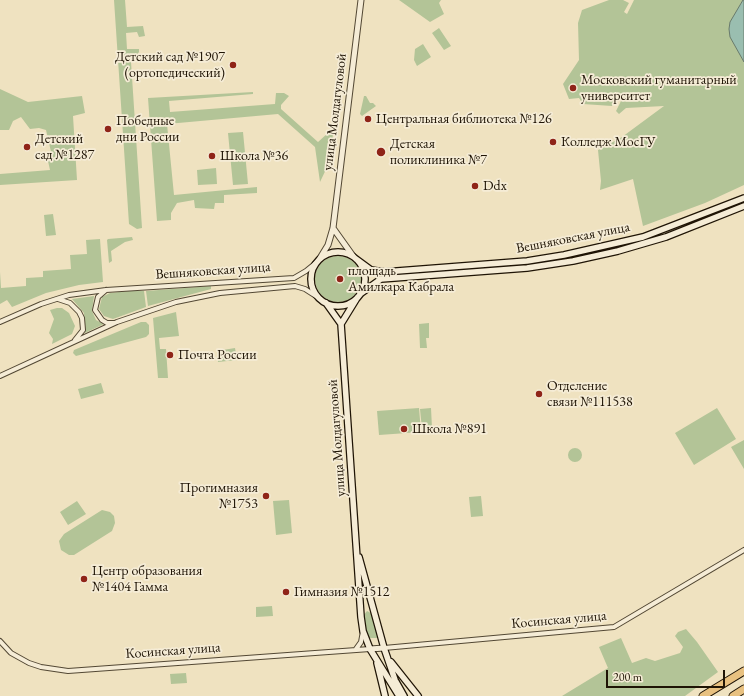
<!DOCTYPE html>
<meta charset="utf-8">
<style>
body{margin:0}
#map{position:relative;width:744px;height:696px;overflow:hidden;background:#efe2c0;font-family:"EB Garamond",serif}
canvas{display:block}
.scale{position:absolute;left:606px;top:670px;width:119px;height:18px;box-sizing:border-box;border:2px solid #1f1405;border-top:0;padding-left:5px;font-size:12px;line-height:14px;white-space:nowrap;color:#1f1405;-webkit-text-stroke:3px #f5ecd6;paint-order:stroke}
</style>
<div id="map">
<canvas width="744" height="696"></canvas>
<div class="scale">200 m</div>
</div>
<script>
const ctx = document.querySelector('canvas').getContext('2d');
ctx.lineJoin = 'round';
function paint(path, color) { ctx.fillStyle = color; ctx.fill(path, 'evenodd'); }
const shape = rows => new Path2D(rows.map(r => 'M' + r).join(''));
function stroke(path, color, width, dash) { ctx.strokeStyle = color; ctx.lineWidth = width; ctx.lineCap = dash ? 'butt' : 'round'; ctx.setLineDash(dash || []); ctx.stroke(path); }
function write(font, color, halo, rows, align = 'center') {
  ctx.font = font + ' "EB Garamond",serif'; ctx.lineWidth = 3.5; ctx.setLineDash([]); ctx.textBaseline = 'middle'; ctx.strokeStyle = halo; ctx.fillStyle = color; for (const [text, x, y, turn = 0] of rows) {
    ctx.save(); ctx.translate(x, y); ctx.rotate((+turn || 0) * Math.PI / 180); ctx.textAlign = isNaN(turn) ? turn : align; if (halo) ctx.strokeText(text, 0, 0); ctx.fillText(text, 0, 0); ctx.restore();
  }
}
paint(shape([
 [114,0,125,0,127,27,143,26,145,36,139,37,137,32,126,33,127,49,139,49,139,52,131,62,142,228,137,229,129,224],
 [399,0,441,0,439,3,444,14,430,22],
 [609,0,623,0,629,3,624,12,627,14,634,0,744,0,744,185,705,203,643,226,633,179,600,190,601,181,598,150,622,137,664,106,626,108,619,114,616,111,623,97,621,94,618,94,612,106,583,104,579,98,569,99,563,84,579,60,578,23,582,10],
 [439,28,451,46,444,50,432,33],
 [423,44,431,57,417,66,414,60,415,49],
 [0,89,28,102,82,96,85,113,73,116,77,180,0,185,0,174,50,170,48,161,52,156,46,130,39,128,30,129,21,117,13,121,9,130,0,130],
 [253,92,253,94,169,101,170,112,275,104,276,93,284,93,289,96,281,105,281,109,318,142,328,133,333,134,330,161,320,182,315,147,278,114,167,124,174,195,257,187,257,193,224,195,224,203,215,203,214,209,195,208,194,200,177,203,171,213,171,220,157,221,148,98],
 [364,96,366,96,370,103,373,103,376,106,362,116,360,114],
 [243,132,248,184,233,185,228,133],
 [216,168,217,184,198,185,197,170],
 [53,214,56,235,46,236,44,215],
 [132,237,133,240,125,242,111,251,112,261,109,263,107,240,108,239],
 [100,239,103,282,79,285,46,293,12,307,7,300,0,304,0,272,1,288,26,286,26,278,43,277,43,271,71,269,70,255,87,254,86,240],
 '315 279a23 23 0 1 1 46 0a23 23 0 1 1-46 0Z',
 [211,286,211,289,148,306,146,291],
 [128,291,144,291,146,307,113,319,104,316,99,309,102,297,110,293],
 [94,296,92,311,96,320,104,324,85,333,84,313,72,299],
 [57,308,62,308,69,313,75,326,72,334,52,344,53,339,49,333,54,319,50,310],
 [176,312,179,336,159,338,160,349,166,349,168,378,158,378,153,318],
 [141,322,146,322,149,325,149,334,146,337,76,356,73,353,74,350],
 [429,323,429,338,426,338,427,348,420,348,419,324],
 [235,348,237,360,218,362,217,351],
 [101,383,104,393,81,399,78,389],
 [419,408,421,432,379,435,377,411],
 [431,408,432,428,422,429,420,409],
 [717,408,736,439,694,465,675,433],
 [744,440,744,469,731,447],
 '568 455a7 7 0 1 1 14 0a7 7 0 1 1-14 0Z',
 [481,496,483,516,471,517,469,497],
 [289,500,292,533,276,535,273,501],
 [77,501,86,514,68,525,60,512],
 [102,510,110,512,114,516,115,523,112,531,74,555,69,555,61,550,59,541,64,534],
 [272,606,273,616,256,617,256,607],
 [367,611,371,613,378,638,368,638,363,616],
 [686,629,697,642,718,672,685,696,562,696,608,668,599,647,621,638,632,663,646,658,655,661,680,653,683,647,675,636,678,632],
 [186,673,187,683,171,684,170,674]
]), '#b3c497');
const water = shape([
 [743,0,744,0,744,62,730,37,729,29,730,22,743,0]
]);
paint(water, '#9abeb0');
stroke(water, '#697a6c', 1);
const minor = shape([
 [106,290,98,297,95,310,102,320,107,323,114,323],
 [58,299,70,303,79,312,82,318,83,330,75,340],
 [0,322,41,304,69,295,106,290,294,278,306,271,317,262],
 [0,376,117,322,176,302,220,293,295,286,305,289,319,298],
 [0,641,11,653,29,663,41,667,68,671,370,649],
 [384,648,614,627,744,550],
 [356,649,361,642,363,631]
]);
const tertiary = shape([
 [333,228,353,256],
 [320,258,328,245,333,228,361,0],
 [370,649,384,648]
]);
const secondary = shape([
 '311 279a27 27 0 1 1 54 0a27 27 0 1 1-54 0Z',
 [356,259,371,270,384,272,527,261,564,255,643,237,744,198],
 [360,294,381,279,527,268,573,261,618,251,666,237,744,206],
 [357,298,341,324,361,617,363,631,370,649,399,696],
 [326,303,341,324],
 [359,557,384,648,395,680,404,696],
 [391,662,418,696],
 [377,663,385,696]
]);
const trunk = shape([
 [703,696,744,671],
 [733,696,744,689]
]);
stroke(minor, '#534834', 6);
stroke(tertiary, '#534834', 7);
stroke(secondary, '#1f1405', 8);
stroke(trunk, '#1f1405', 9);
stroke(minor, '#f5ecd6', 4);
stroke(tertiary, '#f5ecd6', 5);
stroke(secondary, '#f5ecd6', 5.5);
stroke(trunk, '#e8c180', 7);
for (const [x, y, r, color] of [
 [233,65,4,"#8f2418"],
 [573,88,4,"#8f2418"],
 [368,119,4,"#8f2418"],
 [108,129,4,"#8f2418"],
 [553,142,4,"#8f2418"],
 [27,147,4,"#8f2418"],
 [381,152,5,"#8f2418"],
 [212,156,4,"#8f2418"],
 [475,186,4,"#8f2418"],
 [340,279,4,"#8f2418"],
 [170,355,4,"#8f2418"],
 [539,394,4,"#8f2418"],
 [404,429,4,"#8f2418"],
 [266,496,4,"#8f2418"],
 [84,579,4,"#8f2418"],
 [286,592,4,"#8f2418"]
]) { const dot = new Path2D(); dot.arc(x, y, r, 0, 2 * Math.PI); ctx.fillStyle = color; ctx.fill(dot); stroke(dot, '#f5ecd6', 1.5); }
write('14px', '#1f1405', '#f5ecd6', [
 ["Детский сад №1907",225,57,"right"],
 ["(ортопедический)",225,73,"right"],
 ["Московский гуманитарный",581,80],
 ["университет",581,96],
 ["Центральная библиотека №126",376,119],
 ["Победные",116,121],
 ["дни России",116,137],
 ["Детский",35,139],
 ["сад №1287",35,155],
 ["Колледж МосГУ",561,142],
 ["Детская",390,144],
 ["поликлиника №7",390,160],
 ["Школа №36",220,156],
 ["Ddx",483,186],
 ["площадь",348,271],
 ["Амилкара Кабрала",348,287],
 ["Почта России",178,355],
 ["Отделение",547,386],
 ["связи №111538",547,402],
 ["Школа №891",412,429],
 ["Прогимназия",258,488,"right"],
 ["№1753",258,504,"right"],
 ["Центр образования",92,571],
 ["№1404 Гамма",92,587],
 ["Гимназия №1512",294,592]
], 'left');
write('14px', '#1f1405', '#f5ecd6', [
 ["улица Молдагуловой",335,112,-83],
 ["Вешняковская улица",573,238,-11],
 ["Вешняковская улица",213,271,-4],
 ["улица Молдагуловой",337,438,-94],
 ["Косинская улица",559,620,-5],
 ["Косинская улица",173,651,-4]
]);
</script>
